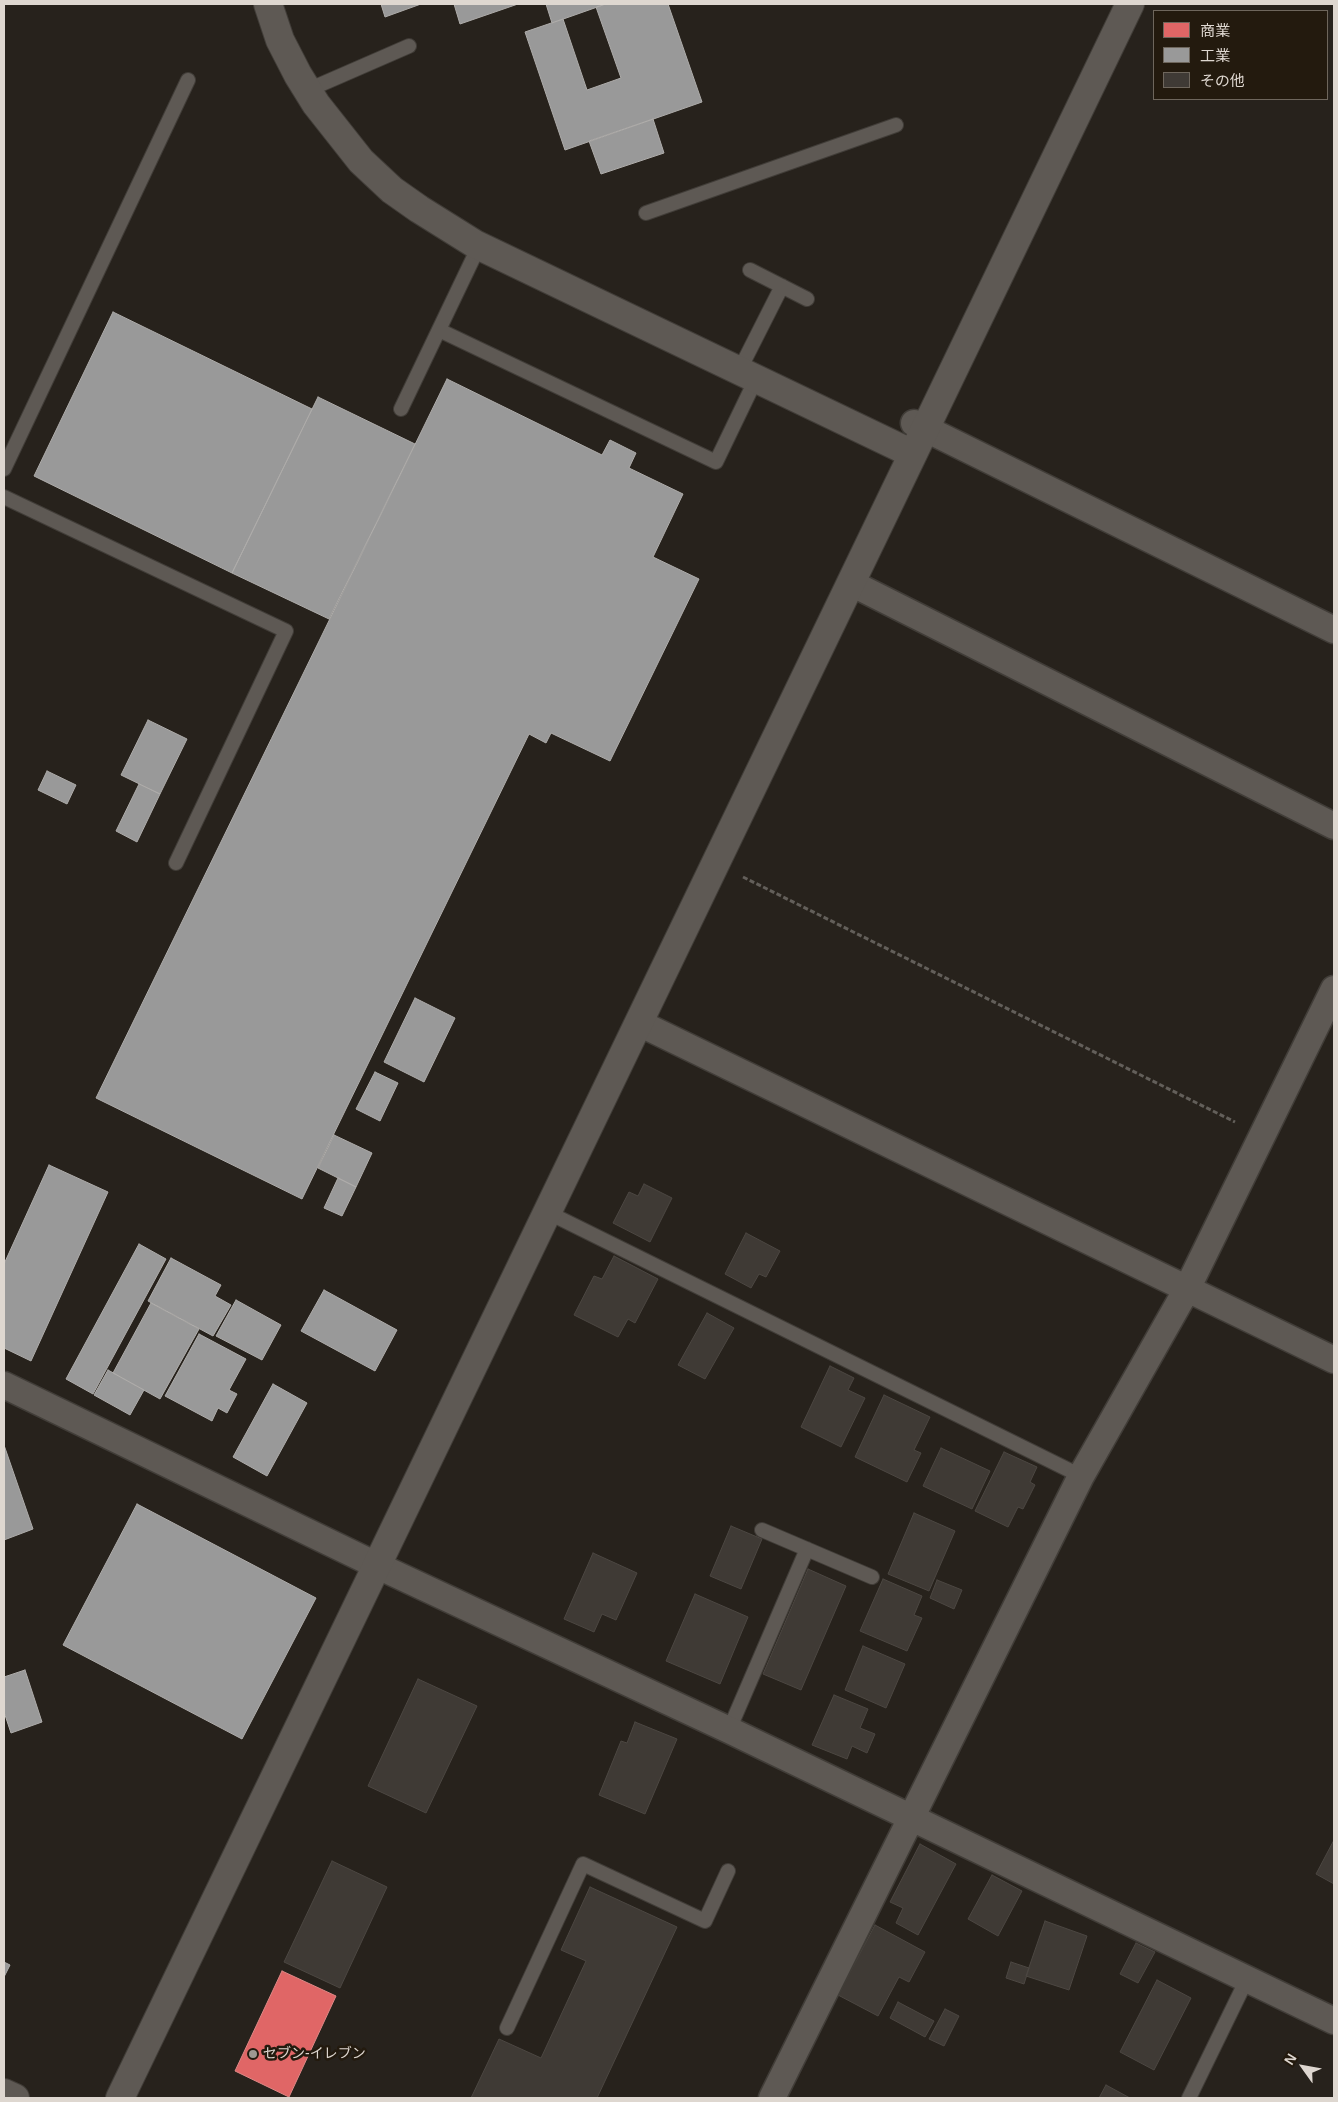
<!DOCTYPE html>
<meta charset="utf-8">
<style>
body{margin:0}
#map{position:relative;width:1338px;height:2102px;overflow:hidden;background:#27221c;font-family:Helvetica,"Noto Sans JP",sans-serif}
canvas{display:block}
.frame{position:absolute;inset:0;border:5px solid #ded7d0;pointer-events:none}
.legend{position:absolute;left:1153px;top:10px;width:175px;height:90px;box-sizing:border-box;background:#231a0e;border:1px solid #6e665c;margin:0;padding:6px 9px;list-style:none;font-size:15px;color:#ded7d0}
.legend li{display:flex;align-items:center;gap:10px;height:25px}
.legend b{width:25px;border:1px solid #6e665c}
.north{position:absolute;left:1278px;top:2042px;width:50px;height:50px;-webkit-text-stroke:4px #231a0e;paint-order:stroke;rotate:302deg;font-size:14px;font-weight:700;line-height:20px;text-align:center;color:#ded7d0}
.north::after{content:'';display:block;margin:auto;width:18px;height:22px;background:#ded7d0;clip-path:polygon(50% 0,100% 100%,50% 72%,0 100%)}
</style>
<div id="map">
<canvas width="1338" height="2102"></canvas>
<div class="frame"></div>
<ul class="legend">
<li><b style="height:14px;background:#e06666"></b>商業</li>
<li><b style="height:14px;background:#999"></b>工業</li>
<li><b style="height:14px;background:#3f3a35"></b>その他</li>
</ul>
<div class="north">N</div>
</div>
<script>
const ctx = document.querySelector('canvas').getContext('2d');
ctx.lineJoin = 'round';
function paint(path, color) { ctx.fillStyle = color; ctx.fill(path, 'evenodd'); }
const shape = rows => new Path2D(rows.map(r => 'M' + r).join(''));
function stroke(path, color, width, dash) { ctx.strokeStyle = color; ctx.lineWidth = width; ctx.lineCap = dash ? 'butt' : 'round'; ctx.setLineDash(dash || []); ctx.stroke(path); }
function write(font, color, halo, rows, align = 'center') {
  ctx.font = font + ' Helvetica,"Noto Sans JP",sans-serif'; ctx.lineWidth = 5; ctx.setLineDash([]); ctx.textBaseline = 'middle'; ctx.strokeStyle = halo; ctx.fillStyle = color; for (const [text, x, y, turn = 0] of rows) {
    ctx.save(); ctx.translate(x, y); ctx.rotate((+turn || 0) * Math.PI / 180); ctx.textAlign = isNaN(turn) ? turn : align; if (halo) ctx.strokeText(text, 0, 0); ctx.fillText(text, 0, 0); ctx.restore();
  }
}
const shops = shape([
 [282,1971,336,1996,289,2097,235,2071,282,1971]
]);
paint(shops, '#e06666');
stroke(shops, '#df8886', 1);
const industry = shape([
 [381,4,421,4,385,17,381,4],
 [454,4,518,4,460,24,454,4],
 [546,4,603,4,603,5,552,23,546,4],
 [606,4,668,4,702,102,565,150,525,32,563,19,587,90,621,78,596,7,606,4],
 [653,119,664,153,601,174,589,141,653,119],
 [113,312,312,409,232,573,34,476,113,312],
 [447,379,602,455,610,440,636,453,629,468,683,494,653,557,699,579,610,761,551,733,546,743,529,734,302,1199,96,1098,447,379],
 [318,397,415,444,329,619,232,573,318,397],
 [148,720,187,739,160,794,121,775,148,720],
 [47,771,76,785,67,804,38,790,47,771],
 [139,784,160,794,137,842,116,831,139,784],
 [415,998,455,1018,424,1082,384,1062,415,998],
 [375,1072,398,1083,380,1121,356,1109,375,1072],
 [334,1135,372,1153,356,1187,318,1168,334,1135],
 [49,1165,108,1192,31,1361,4,1348,4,1264,49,1165],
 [338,1178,356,1187,342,1216,324,1208,338,1178],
 [139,1244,166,1259,93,1394,66,1379,139,1244],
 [171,1258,221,1285,215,1296,231,1305,213,1336,148,1301,171,1258],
 [324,1290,397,1330,375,1371,301,1331,324,1290],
 [236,1300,281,1325,262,1360,216,1336,236,1300],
 [151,1303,199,1329,160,1399,113,1373,151,1303],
 [199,1334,246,1359,229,1390,237,1394,227,1413,218,1408,212,1421,165,1396,199,1334],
 [108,1370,144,1390,130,1415,94,1395,108,1370],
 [273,1384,307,1403,267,1476,233,1457,273,1384],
 [4,1445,33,1529,4,1540,4,1445],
 [137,1504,316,1598,242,1739,63,1645,137,1504],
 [25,1670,42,1722,11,1733,4,1712,4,1677,25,1670],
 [4,1962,10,1965,4,1977,4,1962]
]);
paint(industry, '#999');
stroke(industry, '#aeacaa', 1);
const building = shape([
 [644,1184,672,1198,650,1242,613,1223,629,1192,638,1196,644,1184],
 [746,1233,780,1251,766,1277,759,1274,751,1288,725,1274,746,1233],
 [614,1256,658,1279,635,1323,628,1319,618,1337,574,1315,594,1276,602,1279,614,1256],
 [707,1313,734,1328,705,1379,678,1365,707,1313],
 [830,1366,854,1378,848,1390,865,1398,841,1447,801,1427,830,1366],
 [884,1395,930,1417,914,1450,921,1453,907,1482,855,1457,884,1395],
 [941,1448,990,1471,972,1509,923,1486,941,1448],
 [1004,1452,1037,1467,1030,1482,1035,1485,1023,1509,1018,1507,1008,1527,975,1511,1004,1452],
 [914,1513,955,1531,929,1591,888,1574,914,1513],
 [731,1526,762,1539,741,1589,710,1576,731,1526],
 [593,1553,637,1573,616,1620,602,1614,594,1632,564,1619,593,1553],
 [808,1569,846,1586,801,1690,763,1674,808,1569],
 [883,1579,922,1596,914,1615,922,1618,907,1651,860,1631,883,1579],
 [937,1580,962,1590,954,1609,930,1598,937,1580],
 [695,1594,748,1617,720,1684,666,1661,695,1594],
 [863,1646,905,1664,886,1708,845,1690,863,1646],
 [418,1679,477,1706,426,1813,368,1786,418,1679],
 [834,1695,868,1709,860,1728,875,1734,867,1753,852,1746,847,1759,812,1745,834,1695],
 [635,1722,677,1739,645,1814,599,1795,621,1741,627,1743,635,1722],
 [1334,1840,1334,1884,1316,1874,1334,1840],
 [920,1844,956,1864,918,1935,896,1923,903,1908,890,1902,920,1844],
 [332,1861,387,1887,340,1988,284,1962,332,1861],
 [992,1875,1022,1891,998,1936,968,1919,992,1875],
 [590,1887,677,1927,597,2098,471,2098,499,2039,541,2058,586,1961,561,1950,590,1887],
 [1045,1921,1087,1936,1069,1990,1026,1976,1045,1921],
 [875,1925,925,1952,909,1982,899,1977,878,2016,838,1995,875,1925],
 [1136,1943,1155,1952,1138,1983,1120,1974,1136,1943],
 [1011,1962,1029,1968,1024,1984,1006,1978,1011,1962],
 [1157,1980,1191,1998,1154,2070,1120,2052,1157,1980],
 [898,2002,934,2021,925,2037,890,2018,898,2002],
 [945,2009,959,2016,944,2046,929,2039,945,2009],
 [1106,2085,1130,2098,1099,2098,1106,2085]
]);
paint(building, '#3f3a35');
stroke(building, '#4c4742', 1);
const lane = shape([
 [308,90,409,46],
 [646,213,896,125],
 [750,270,807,299],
 [439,330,716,462,756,379],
 [739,371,782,286],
 [401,409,479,246],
 [4,469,188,80],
 [4,497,286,631,176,863],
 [547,1212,1081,1476],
 [762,1530,872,1577],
 [729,1730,807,1549],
 [507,2028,583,1864,705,1921,728,1871],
 [1189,2098,1247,1979]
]);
const street = shape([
 [914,423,1334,630],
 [851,583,1334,826],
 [639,1023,1334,1360],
 [4,1385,376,1565,729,1730,1334,2021],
 [772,2098,1081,1476,1187,1289,1334,989]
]);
const secondary = shape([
 [268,4,280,40,298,75,316,104,361,161,392,190,419,209,475,244,913,454],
 [4,2093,15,2098],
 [120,2098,1130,4]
]);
stroke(lane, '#413d38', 16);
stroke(street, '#413d38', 29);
stroke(secondary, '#413d38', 30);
stroke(shape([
 [743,877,1235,1122]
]), '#635f5a', 3, [5, 2.5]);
stroke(lane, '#5e5954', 14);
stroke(street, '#5e5954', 26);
stroke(secondary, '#5e5954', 28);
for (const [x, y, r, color] of [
 [253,2054,5,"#9e9891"]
]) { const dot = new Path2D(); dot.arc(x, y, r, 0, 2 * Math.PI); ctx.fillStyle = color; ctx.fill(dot); stroke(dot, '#231a0e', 2); }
write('14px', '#ded7d0', '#231a0e', [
 ["セブン-イレブン",263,2054]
], 'left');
</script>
